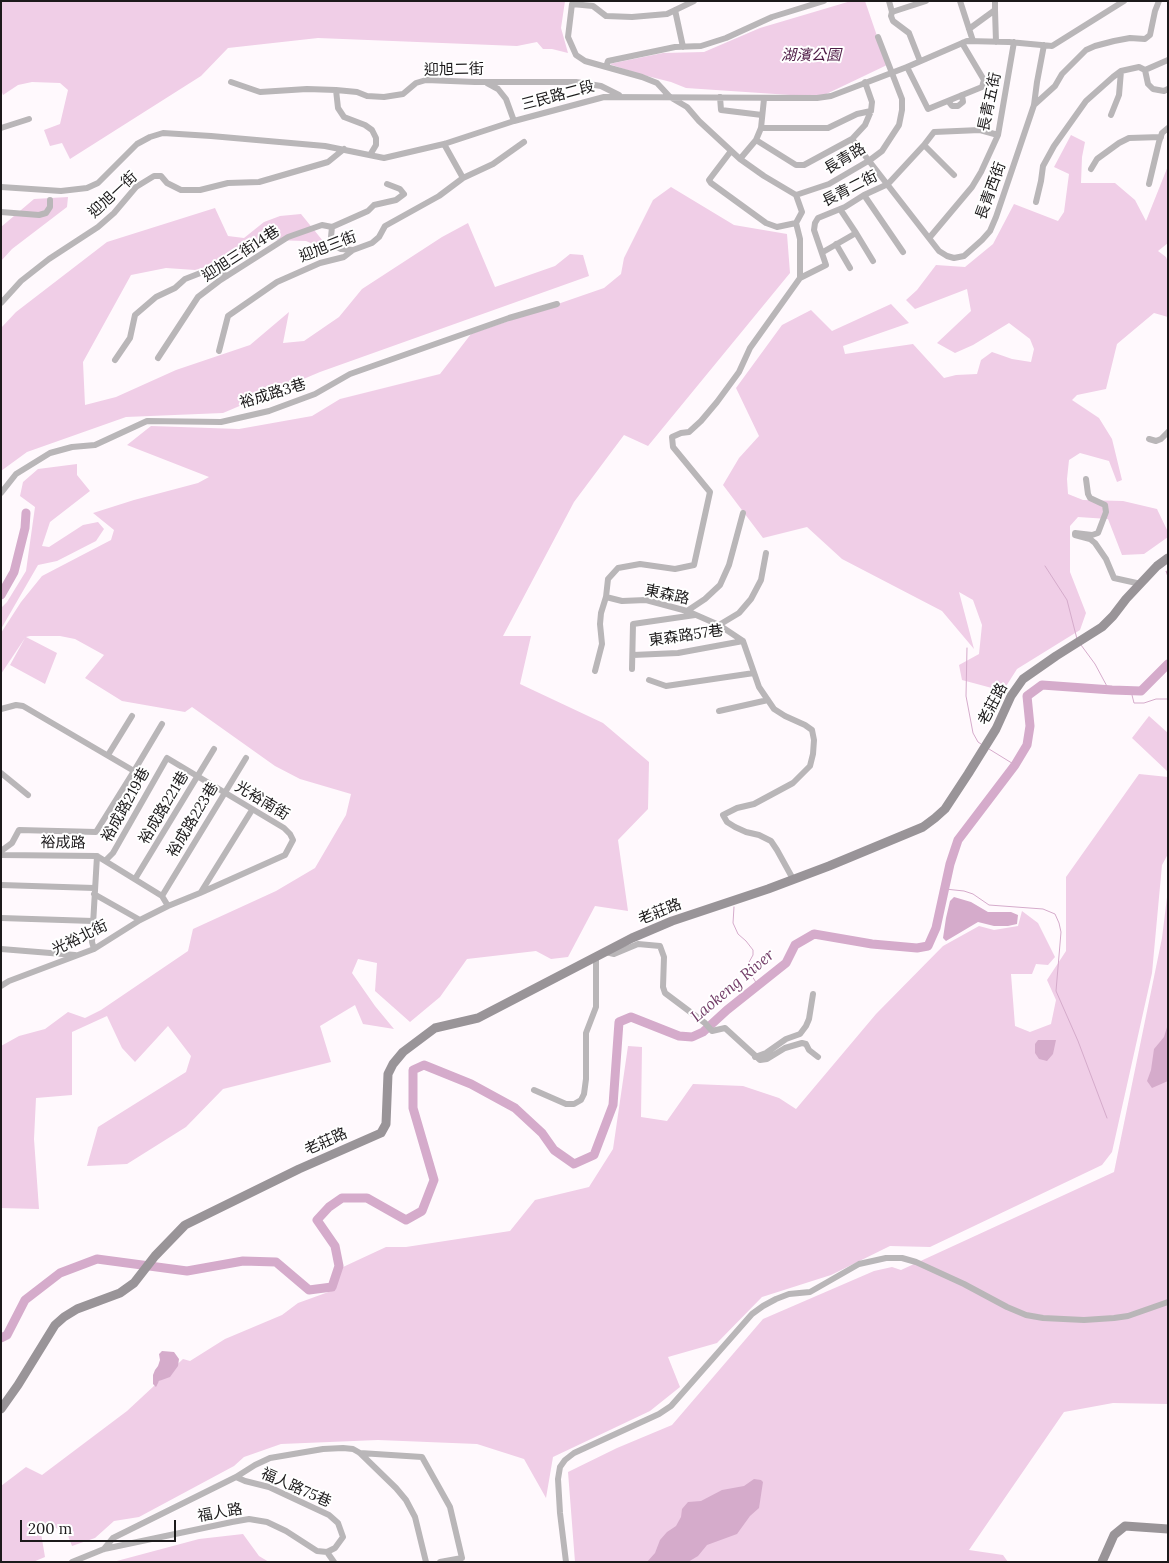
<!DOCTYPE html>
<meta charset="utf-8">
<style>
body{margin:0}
#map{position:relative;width:1169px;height:1563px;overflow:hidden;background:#fff9fd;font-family:Lora,serif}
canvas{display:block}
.frame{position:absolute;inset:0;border:2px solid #1c1a1b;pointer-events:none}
.scale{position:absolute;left:20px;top:1520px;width:156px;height:22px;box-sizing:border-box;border:2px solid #1c1a1b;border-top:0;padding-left:6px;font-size:15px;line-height:18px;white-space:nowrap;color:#1c1a1b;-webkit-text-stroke:4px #fff;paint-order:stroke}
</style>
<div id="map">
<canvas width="1169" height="1563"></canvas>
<div class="frame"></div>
<div class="scale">200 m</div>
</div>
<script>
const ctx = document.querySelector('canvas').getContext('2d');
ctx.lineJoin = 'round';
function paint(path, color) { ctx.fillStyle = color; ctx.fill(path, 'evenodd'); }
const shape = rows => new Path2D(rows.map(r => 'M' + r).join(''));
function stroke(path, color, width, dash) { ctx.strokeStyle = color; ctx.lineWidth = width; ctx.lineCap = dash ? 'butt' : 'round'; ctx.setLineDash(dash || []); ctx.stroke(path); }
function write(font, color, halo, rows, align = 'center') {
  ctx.font = font + ' Lora,"Noto Sans TC",serif'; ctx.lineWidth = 4; ctx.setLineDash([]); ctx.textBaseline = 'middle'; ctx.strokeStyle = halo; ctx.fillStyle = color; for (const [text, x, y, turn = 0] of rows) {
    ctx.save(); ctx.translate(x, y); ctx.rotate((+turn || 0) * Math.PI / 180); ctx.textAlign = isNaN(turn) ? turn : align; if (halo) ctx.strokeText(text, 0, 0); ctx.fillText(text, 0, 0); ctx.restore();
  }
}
paint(shape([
 [1,1,565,1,561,28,568,53,552,49,543,49,537,42,517,46,318,38,228,48,201,76,70,159,62,143,50,146,44,130,60,124,68,90,60,83,32,82,18,85,3,95,1,90],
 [851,1,865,1,887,65,820,97,686,88,671,82,639,74,609,64,663,53,704,52,760,28],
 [1071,135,1085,142,1082,157,1081,183,1115,183,1135,200,1146,221,1168,166,1168,243,1158,251,1166,257,1168,262,1168,317,1154,313,1117,344,1106,389,1077,395,1072,400,1099,418,1112,439,1122,480,1117,482,1109,461,1080,453,1069,460,1067,479,1068,494,1083,500,1123,501,1157,509,1168,532,1168,537,1144,554,1122,555,1108,519,1078,517,1070,526,1070,572,1086,613,1080,630,1017,669,1003,691,962,680,959,665,979,654,982,625,973,600,959,592,974,649,942,611,842,559,807,527,763,538,723,485,739,458,759,436,736,388,782,325,811,310,832,331,891,304,909,323,843,346,845,354,913,344,944,378,956,375,977,374,981,360,992,352,1012,359,1031,362,1034,349,1030,339,1009,323,973,345,955,353,937,343,971,311,967,289,915,309,906,300,917,290,936,265,965,267,993,244,1014,204,1058,221,1064,212,1069,174,1054,167],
 [671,187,734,225,787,234,790,273,648,446,624,435,574,502,503,636,531,636,520,684,603,723,649,762,648,809,618,840,628,911,595,906,568,957,551,959,536,951,467,959,440,997,410,1022,375,991,377,963,358,959,352,973,375,1006,394,1029,363,1024,355,1005,320,1026,331,1062,223,1089,186,1127,127,1164,87,1166,98,1127,186,1072,191,1056,168,1026,135,1062,122,1048,107,1016,72,1032,72,1095,36,1098,34,1139,39,1209,1,1208,1,1046,19,1036,45,1029,68,1012,85,1018,101,1010,188,951,193,929,276,891,315,868,346,815,351,794,300,779,275,766,192,707,185,712,122,701,85,678,104,655,75,639,60,636,30,636,26,637,57,653,45,684,10,665,25,638,1,674,1,633,21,602,42,576,111,540,114,530,93,513,134,500,198,483,209,477,127,445,151,426,239,429,312,416,340,399,440,374,471,334,604,288,621,274,624,258,653,200],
 [68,197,67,207,12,249,1,261,1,227,34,199],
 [215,208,228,236,244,238,264,222,280,216,301,214,323,241,327,250,306,241,270,240,245,255,195,270,166,268,131,275,83,362,85,405,116,397,176,370,250,345,289,312,283,343,304,341,339,317,362,289,442,237,468,223,495,287,555,266,570,254,583,255,589,276,320,372,223,413,126,417,27,452,1,471,1,328,16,312,107,242],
 [77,464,77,475,90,491,50,522,42,546,49,547,83,525,98,522,104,529,96,541,57,561,38,565,1,629,1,608,7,602,26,571,35,507,20,496,23,482,38,469],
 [1149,716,1168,733,1168,770,1167,771,1132,738],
 [1139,774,1168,777,1168,854,1162,865,1152,973,1112,1152,1102,1165,930,1247,890,1246,831,1275,762,1297,717,1343,668,1357,680,1387,650,1411,553,1457,546,1498,524,1459,477,1444,378,1440,281,1444,244,1457,234,1466,139,1517,114,1521,95,1538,72,1546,67,1533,49,1525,41,1533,45,1557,33,1562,1,1562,1,1486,26,1467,42,1475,127,1411,183,1359,190,1361,225,1339,282,1315,298,1303,334,1290,343,1267,386,1247,406,1247,510,1231,535,1200,589,1187,613,1149,628,1046,642,1047,641,1117,667,1121,693,1084,743,1086,779,1098,796,1109,876,1014,943,946,979,926,994,930,1018,926,1022,911,1038,923,1055,957,1048,965,1036,964,1032,974,1011,974,1015,1026,1030,1032,1051,1024,1056,1000,1047,980,1066,951,1066,877],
 [1168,889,1168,1404,1113,1403,1064,1412,969,1550,1003,1555,1008,1562,575,1562,568,1472,617,1448,672,1425,763,1319,874,1271,892,1267,901,1270,1114,1172,1162,938],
 [243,1534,259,1556,269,1562,113,1562,199,1539]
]), '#f0cee7');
paint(shape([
 [954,897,971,902,988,912,1011,912,1018,915,1017,924,1008,926,994,926,978,922,946,941,943,938,946,918,950,901],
 [1168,1024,1168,1081,1152,1088,1147,1081,1151,1070,1154,1049,1164,1037],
 [1038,1040,1056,1040,1053,1054,1047,1061,1039,1059,1035,1053,1035,1044],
 [162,1351,174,1352,179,1359,178,1366,170,1377,159,1381,156,1387,153,1384,153,1375,155,1370,158,1366,160,1360,159,1354],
 [754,1479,761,1480,763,1482,759,1508,750,1516,737,1534,707,1545,698,1556,688,1562,647,1562,655,1553,660,1540,667,1532,676,1526,681,1517,682,1509,688,1502,701,1501,722,1490,744,1486]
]), '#d5abcb');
stroke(shape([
 [1045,566,1067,600,1077,639],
 [1168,572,1166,571,1168,577],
 [1081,645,1095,664,1109,690],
 [967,648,966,696,973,733,978,742,981,744],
 [1131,691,1134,703,1144,703,1156,699,1168,699],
 [989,749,1015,765],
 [945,889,964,891,973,894,989,905,1043,909,1055,914,1059,923,1061,932,1056,991,1078,1041,1107,1118],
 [734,907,733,923,738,934,746,941,753,950,753,955,748,964,748,969,758,986]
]), '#d5abcb', 1);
stroke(shape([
 [1,595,14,572,25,528,26,513],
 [1,1338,7,1335,25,1300,60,1273,97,1259,187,1271,243,1261,276,1262,309,1290,332,1287,339,1266,335,1246,317,1220,329,1207,342,1198,367,1198,406,1220,422,1211,434,1180,413,1108,413,1070,424,1065,471,1084,515,1108,542,1133,554,1150,574,1164,594,1155,613,1105,619,1022,631,1017,679,1036,692,1037,703,1032,727,1010,786,963,795,945,814,934,872,944,917,948,928,946,936,928,950,864,958,840,1015,765,1027,745,1030,726,1027,696,1042,685,1112,690,1141,691,1168,664]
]), '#d5abcb', 9);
stroke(shape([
 [694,1,667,14,632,17,606,16,593,6,572,4,568,37,576,55,585,61,642,77,657,83,670,97,687,107,699,121,740,159,764,176,796,195,802,212,796,223,800,239,800,278,750,348,739,372,717,402,701,421,689,432,681,433,672,437,673,447,710,492,694,565,675,569,640,564,618,568,608,579,606,597,622,601,646,600,687,611,719,625,743,641,759,687,774,709,785,716,805,725,812,730,814,740,813,754,810,766,793,783,754,804,737,808,723,815,727,822,735,827,746,832,759,835,771,841,777,850,793,879],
 [889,1,892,12,891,16,893,21,909,33,920,61],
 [960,1,973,41],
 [675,10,683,47],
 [995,10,996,42],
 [892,12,926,1],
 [969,29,995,10,995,1],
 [606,67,608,61,675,47,701,46,726,38,772,17,824,1],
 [907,67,928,109,982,87,984,80,962,43],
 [1145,70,1168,60],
 [231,82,260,92,307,89,336,90,357,92,367,96,384,97,403,94,416,83,426,80,475,82,576,82,601,86,619,95],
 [487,83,498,89,506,99,514,121],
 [336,90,338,108,344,117,365,125,372,130,376,138,376,145,370,155],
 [720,97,721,110,762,115],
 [948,101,952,106,958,106,963,102,962,95],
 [1034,105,1055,86,1062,74,1086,50,1095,46,1114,41,1130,38,1145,39,1150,35,1155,11,1159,1],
 [1111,115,1119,95,1121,71],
 [1,128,29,119],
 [761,128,828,128,857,114,871,111],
 [852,139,939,251,947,256,954,258,964,256,982,240,990,231,996,217,1034,105,1037,82,1044,45],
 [756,140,796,165,804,165,852,139,865,125,871,111,872,102,865,82],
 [924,145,934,132,980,130,998,135],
 [731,151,709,180,711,183,766,223,777,227,796,223],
 [740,159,756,140,761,128,764,99],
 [1091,169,1097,159,1119,143,1129,138,1161,137],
 [463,178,493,164,524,142],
 [1149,184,1159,142,1162,133,1168,128],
 [1,187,61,191,87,188,98,183,137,144,150,137,163,133,211,136,325,146,384,158,444,144,514,121,604,97,817,98,831,96,907,67,967,41,1009,42,1052,46,1124,1],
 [796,195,829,184,870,160,882,151,899,125,902,110,902,99,878,37],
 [864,195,903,252],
 [1036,202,1041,181,1043,166,1054,146,1086,101,1113,77,1121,71,1139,67,1145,70,1148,84,1153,89,1164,91,1168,89],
 [1,212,39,215,46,213,50,207,50,200],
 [332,227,368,211,374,205,396,200,404,194,400,189,387,184],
 [856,233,873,261],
 [930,237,972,187,981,172,998,135,1014,42],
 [836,244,850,268],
 [823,252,856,233,840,209],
 [800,278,826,265,814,230,815,223,818,218,845,207,864,195,888,184,924,145,954,175],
 [1,303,21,281,49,259,98,227,114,213,136,187,154,176,161,176,167,183,181,190,200,190,228,183,259,182,328,162,344,149],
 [219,351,228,316,277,282,320,263,344,257,353,250,372,243,379,237,385,226,439,196,463,178,444,144],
 [158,358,198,297,219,281,288,237,322,225,332,227,331,237,335,246,341,249,353,250],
 [115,360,130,338,135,315,156,297,175,288,185,279,203,272,215,270,227,276],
 [1149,439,1156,441,1161,439,1168,432],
 [1086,479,1088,494,1090,498,1105,505,1106,512,1098,533,1092,535,1075,533,1075,535,1090,539,1095,543,1106,559,1114,578,1141,584],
 [1,493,16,474,50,453,72,447,95,445,147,421,221,422,269,411,315,394,350,374,509,318,557,304],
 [687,611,705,599,720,585,729,565,743,513],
 [719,625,739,613,751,599,761,580,766,553],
 [633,655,678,653,743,641],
 [632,669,633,624,695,615],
 [595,671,602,644,600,624,601,613,606,597],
 [649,680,666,686,754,673],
 [1,709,16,705,23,706,134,771,96,832,19,830,12,843,1,851],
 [719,711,768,700],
 [108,755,132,716],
 [134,771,162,724],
 [1,773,28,795],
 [1,855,97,856,162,896,168,906],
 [135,879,214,749],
 [1,885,94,888],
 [201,892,252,810],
 [94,894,140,920],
 [162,896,246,758],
 [1,918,93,921],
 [1,949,75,955],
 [94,949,92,942,97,856],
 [606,952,614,954,638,944,660,946,664,957,663,987,665,993,705,1023,712,1031,725,1028,760,1060,767,1059,785,1048,802,1043,806,1044,809,1050,818,1057],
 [1,986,9,981,94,949,140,920,168,906,200,893,285,855,293,840,290,834,284,828,167,758,113,853,105,861],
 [755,1057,766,1053,786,1039,800,1034,806,1026,809,1019,813,994],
 [534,1090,566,1104,574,1104,581,1100,584,1094,586,1079,586,1033,596,1007,596,957],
 [360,1453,422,1457,450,1507,462,1558,440,1562],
 [236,1477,245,1481,269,1487,329,1515,338,1523,343,1537,335,1548,327,1552],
 [104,1549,113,1538,236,1477,255,1465,270,1458,323,1449,343,1448,353,1449,360,1453,396,1488,406,1500,415,1517,426,1562],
 [72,1562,104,1549,232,1522,249,1519,267,1522,286,1531,317,1551,327,1552,334,1562],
 [566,1562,560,1513,558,1479,560,1467,565,1460,574,1453,659,1414,671,1406,752,1314,763,1306,776,1299,789,1294,810,1292,859,1264,886,1258,902,1258,916,1262,964,1284,1007,1307,1026,1315,1043,1318,1084,1320,1114,1318,1128,1316,1168,1302]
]), '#b9b6b8', 6);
stroke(shape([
 [1,1409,18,1385,55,1325,64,1317,77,1309,120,1293,134,1283,155,1256,185,1225,299,1169,381,1133,386,1124,388,1074,393,1064,403,1052,435,1028,478,1018,632,938,672,921,768,889,829,866,923,827,935,818,945,809,968,774,996,729,1011,696,1023,679,1056,656,1102,627,1113,616,1126,599,1157,566,1168,558],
 [1102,1562,1114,1535,1125,1526,1168,1529]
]), '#999498', 9);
write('italic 15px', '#4f1c46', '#fff', [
 ["湖濱公園",811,56]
]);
write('15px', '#1c1a1b', '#fff', [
 ["迎旭二街",454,70,-1],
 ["三民路二段",558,96,-15],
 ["長青五街",990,102,-78],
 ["長青路",845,159,-31],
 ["長青二街",850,189,-27],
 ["長青西街",991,191,-70],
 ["迎旭一街",113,195,-43],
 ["迎旭三街",328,247,-21],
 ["迎旭三街14巷",241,254,-33],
 ["裕成路3巷",273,394,-17],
 ["東森路",667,595,12],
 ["東森路57巷",686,636,-8],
 ["老莊路",993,704,-62],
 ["光裕南街",262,801,31],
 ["裕成路219巷",126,805,-61],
 ["裕成路221巷",164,808,-59],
 ["裕成路223巷",193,820,-59],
 ["裕成路",63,843,1],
 ["老莊路",660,912,-22],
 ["光裕北街",80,938,-26],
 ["老莊路",326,1142,-24],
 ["福人路75巷",296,1488,24],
 ["福人路",220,1513,-10]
]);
write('italic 16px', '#723c67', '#fff', [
 ["Laokeng River",733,986,-40]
]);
</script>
